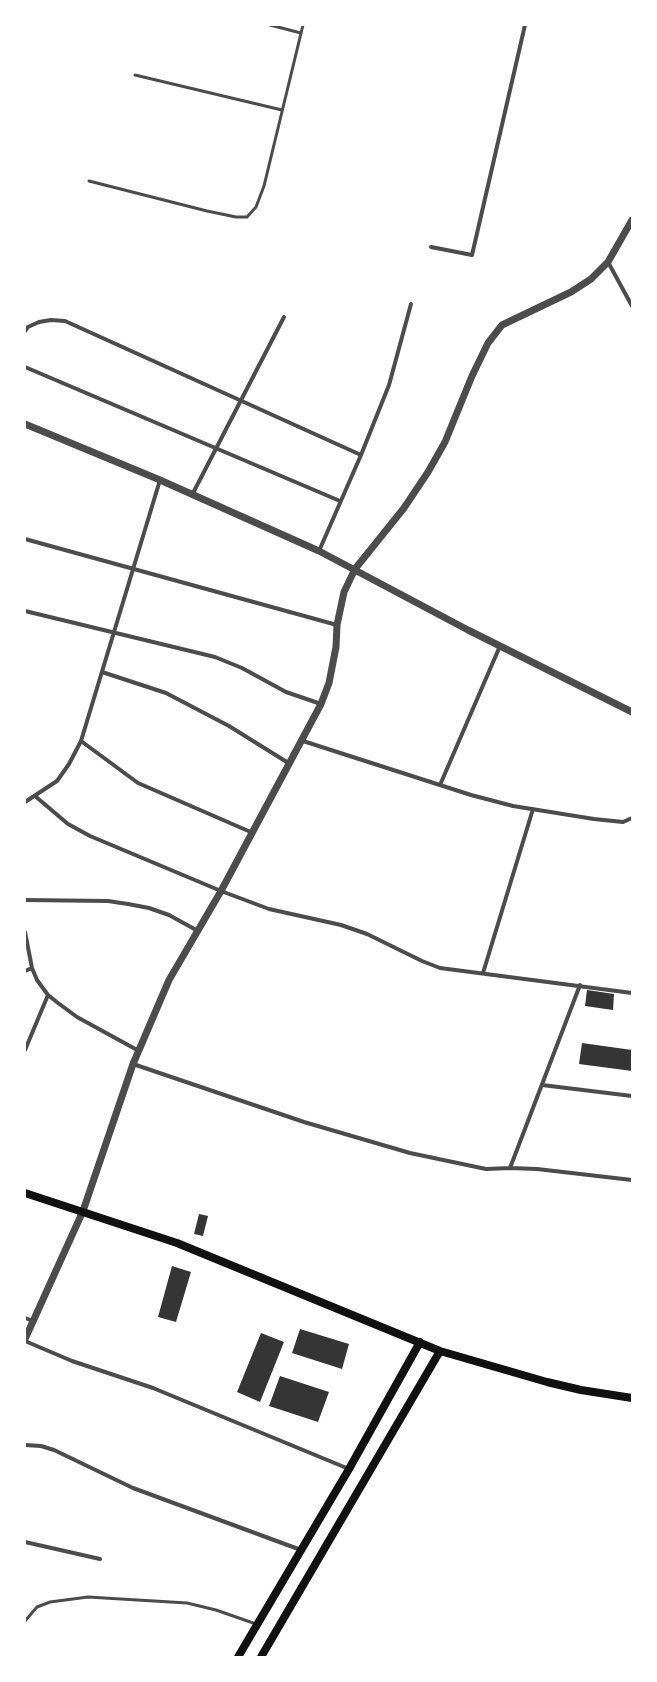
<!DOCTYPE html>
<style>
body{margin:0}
#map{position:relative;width:657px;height:1682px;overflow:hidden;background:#fff;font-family:"Golos Text",sans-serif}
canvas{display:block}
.frame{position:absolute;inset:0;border:26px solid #fff;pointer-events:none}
</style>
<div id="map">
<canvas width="657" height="1682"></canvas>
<div class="frame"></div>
</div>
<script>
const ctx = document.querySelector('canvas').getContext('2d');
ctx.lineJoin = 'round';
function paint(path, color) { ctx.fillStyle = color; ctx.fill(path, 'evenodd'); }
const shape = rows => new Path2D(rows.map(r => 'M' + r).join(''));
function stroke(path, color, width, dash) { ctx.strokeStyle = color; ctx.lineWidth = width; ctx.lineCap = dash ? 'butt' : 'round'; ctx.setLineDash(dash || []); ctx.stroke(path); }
paint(shape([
 [587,990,614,994,613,1010,585,1006],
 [582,1043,632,1050,632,1071,579,1064],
 [199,1214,208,1216,203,1236,194,1234],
 [172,1266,191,1272,176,1322,158,1317],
 [300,1329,349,1344,342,1369,292,1353],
 [261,1333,284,1342,260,1402,237,1392],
 [280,1376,329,1392,318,1422,269,1406]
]), '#353535');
stroke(shape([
 [270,25,301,33],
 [135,75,282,110],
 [89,181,207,211,236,217,247,217,256,207,264,186,303,25],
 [25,1621,37,1607,50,1602,88,1597,187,1603,216,1610,256,1624]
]), '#4c4c4c', 3);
stroke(shape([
 [431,247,472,255,525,25],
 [608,262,632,306],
 [25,331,28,327,39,322,51,320,65,321,361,455],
 [25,367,340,501],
 [192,495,284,317],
 [25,539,337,625],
 [319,551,361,455,389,385,411,304],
 [25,611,215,657,242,668,286,692,321,704],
 [102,672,166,693,229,726,290,764],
 [81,741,138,783,253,833],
 [303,741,471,795,513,806,594,819,623,822,632,818],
 [440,785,500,646],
 [35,796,68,824,90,836,221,891,269,909,341,925,367,934,422,961,440,968,632,993],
 [25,802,57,781,69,764,81,741,160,480],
 [25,900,108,901,128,904,149,908,169,915,198,931],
 [25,932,32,968,37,980,48,995,58,1003,77,1017,139,1051],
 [25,971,32,968],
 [483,973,533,809],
 [25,1050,48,995],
 [133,1064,304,1122,410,1153,486,1169,510,1168,537,1169,632,1180],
 [542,1085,632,1096],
 [510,1168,580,985],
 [25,1318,33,1321],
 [25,1341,72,1361,153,1388,349,1469],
 [25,1445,41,1446,54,1450,133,1488,301,1550],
 [25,1542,100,1559]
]), '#4c4c4c', 4);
stroke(shape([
 [25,424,160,480,319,551,468,630,632,712],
 [25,1339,83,1211,133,1064,169,980,221,891,321,704,329,683,336,647,337,625,344,592,355,569,404,508,428,472,445,442,472,376,488,343,502,325,571,292,591,279,608,262,632,220]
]), '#4c4c4c', 7);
stroke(shape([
 [25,1193,177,1243,440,1351,547,1382,581,1390,632,1398],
 [238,1657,349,1469,420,1342],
 [261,1657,440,1351]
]), '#111', 8);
</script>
